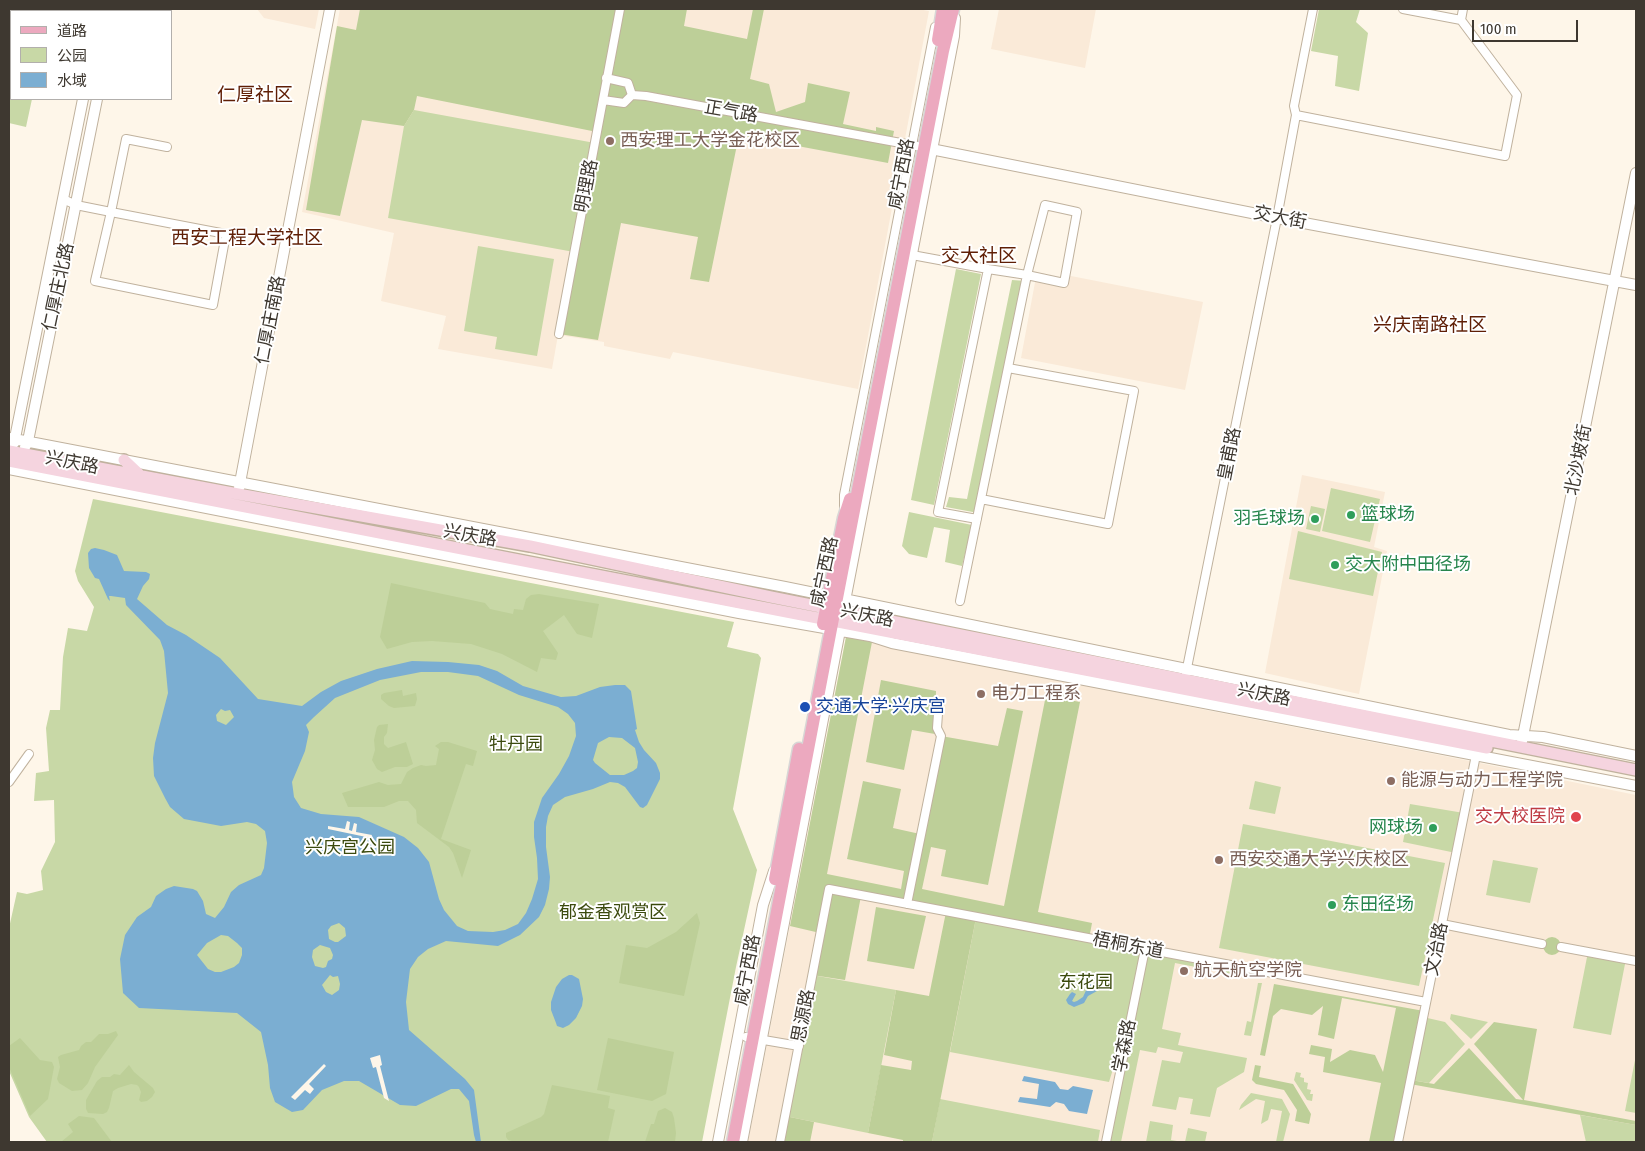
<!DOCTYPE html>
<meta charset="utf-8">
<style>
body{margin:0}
#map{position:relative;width:1645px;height:1151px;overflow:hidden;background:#fef6e9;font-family:"Fira Sans Condensed","Noto Sans SC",sans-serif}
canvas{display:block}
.frame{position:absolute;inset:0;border:10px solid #3e3830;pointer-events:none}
.legend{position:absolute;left:10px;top:10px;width:162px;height:90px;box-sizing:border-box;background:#fff;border:1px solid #b2afac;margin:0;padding:6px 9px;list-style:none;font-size:15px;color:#3e3830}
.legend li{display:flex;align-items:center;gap:10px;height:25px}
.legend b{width:25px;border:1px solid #b2afac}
.scale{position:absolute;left:1472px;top:20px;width:106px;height:22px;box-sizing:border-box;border:2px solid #3e3830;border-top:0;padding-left:6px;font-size:15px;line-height:18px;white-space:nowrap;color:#3e3830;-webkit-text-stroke:4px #fff;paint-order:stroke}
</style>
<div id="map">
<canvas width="1645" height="1151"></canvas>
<div class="frame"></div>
<ul class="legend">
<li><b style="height:6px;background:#eca9bf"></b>道路</li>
<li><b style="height:14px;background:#c8d8a6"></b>公园</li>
<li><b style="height:14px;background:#7baed2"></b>水域</li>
</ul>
<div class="scale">100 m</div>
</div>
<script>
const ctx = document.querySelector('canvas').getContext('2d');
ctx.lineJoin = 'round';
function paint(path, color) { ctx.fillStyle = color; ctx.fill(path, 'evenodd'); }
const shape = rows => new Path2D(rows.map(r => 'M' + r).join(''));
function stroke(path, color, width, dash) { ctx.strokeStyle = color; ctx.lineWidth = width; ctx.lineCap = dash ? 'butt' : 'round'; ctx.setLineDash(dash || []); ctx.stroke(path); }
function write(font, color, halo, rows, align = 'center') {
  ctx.font = font + ' "Fira Sans Condensed","Noto Sans SC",sans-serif'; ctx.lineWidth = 4; ctx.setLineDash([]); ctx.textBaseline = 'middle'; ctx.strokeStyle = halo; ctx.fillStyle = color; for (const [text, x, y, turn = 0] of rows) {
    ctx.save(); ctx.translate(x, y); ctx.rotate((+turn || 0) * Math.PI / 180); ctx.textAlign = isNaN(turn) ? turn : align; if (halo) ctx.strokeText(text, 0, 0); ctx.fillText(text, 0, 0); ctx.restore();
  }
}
paint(shape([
 [257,9,319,9,315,29,264,18],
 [340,9,918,9,929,11,858,389,673,352,670,359,604,346,604,342,558,335,552,369,438,349,446,316,381,301,394,233,302,212],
 [999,9,1096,9,1085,68,991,49],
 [1066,275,1203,302,1185,390,1021,358,1036,277,1063,283],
 [1302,475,1385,492,1374,547,1387,551,1359,694,1265,673],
 [846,637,1206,710,1475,762,1636,795,1636,1142,748,1142]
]), '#faead8');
paint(shape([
 [1319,9,1360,9,1356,22,1368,33,1359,91,1335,86,1338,56,1311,51],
 [9,90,11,90,11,99,32,99,26,127,9,123],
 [414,110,595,143,574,252,388,218,404,126],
 [478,246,554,259,537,356,495,349,497,337,464,331],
 [956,269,981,274,934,505,911,500],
 [1012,280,1026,281,978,513,946,507,949,497,967,499],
 [1331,488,1380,499,1370,542,1322,531],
 [93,499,734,622,727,647,758,654,761,658,733,809,757,870,736,967,702,1142,47,1142,29,1117,9,1071,9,928,17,892,27,894,43,890,41,871,55,842,54,800,34,801,36,773,49,771,46,728,50,710,60,710,63,657,68,628,87,631,94,607,78,581,75,571],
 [1311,506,1325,509,1320,532,1306,529],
 [909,512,972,525,962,566,945,562,950,530,934,527,927,558,909,554,902,546],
 [1298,531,1382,552,1373,596,1289,579],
 [1255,781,1281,787,1275,814,1249,809],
 [1410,804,1464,813,1456,853,1403,842],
 [1243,824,1445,863,1419,986,1219,948],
 [1493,860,1538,868,1530,903,1486,895],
 [976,918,1145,949,1144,953,1254,974,1253,978,1175,963,1162,1029,1181,1033,1178,1045,1247,1058,1244,1072,1217,1088,1210,1117,1190,1114,1193,1099,1179,1097,1176,1110,1152,1106,1162,1060,1180,1063,1183,1052,1158,1047,1156,1053,1140,1050,1121,1142,1106,1142,1120,1068,1113,1069,1109,1082,950,1052],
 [1588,952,1626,959,1611,1035,1573,1028],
 [812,975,896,990,868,1133,785,1116],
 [1258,983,1262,983,1251,1036,1244,1035,1247,1021,1251,1022],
 [1451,1014,1488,1022,1471,1039,1450,1019],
 [1423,1017,1445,1022,1465,1044,1429,1083,1411,1080],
 [1636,1055,1636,1113,1625,1111],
 [1296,1072,1301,1073,1300,1077,1304,1078,1304,1082,1308,1083,1307,1089,1311,1090,1310,1094,1313,1094,1312,1101,1307,1100,1294,1080],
 [1251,1093,1282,1099,1290,1114,1283,1142,1276,1142,1282,1111,1271,1109,1268,1120,1261,1124,1265,1101,1256,1099,1239,1110,1241,1105],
 [940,1099,1100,1130,1098,1142,932,1142],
 [1580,1115,1636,1125,1636,1142,1586,1142],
 [1150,1121,1173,1125,1171,1140,1183,1142,1146,1142],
 [1188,1128,1207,1132,1205,1142,1185,1142]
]), '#c8d8a6');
paint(shape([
 [360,9,621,9,597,132,417,96,414,110,404,126,362,120,340,216,306,210,337,26,356,30],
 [622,9,687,9,684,26,747,39,753,9,764,9,750,79,769,84,776,112,805,102,808,83,850,92,843,124,876,131,876,127,894,131,888,163,739,135,709,282,690,279,698,237,621,223,598,340,559,334],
 [391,583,485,603,490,609,513,614,514,609,523,610,526,599,531,595,539,594,599,604,592,638,577,634,564,615,543,631,558,653,556,660,541,658,537,672,502,654,471,644,432,641,412,642,387,649,380,637],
 [846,637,872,642,827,874,901,889,904,871,847,859,863,781,901,789,893,828,920,834,941,736,998,746,1007,708,1023,711,988,885,941,876,946,850,931,847,922,889,1004,906,1047,690,1065,693,1064,699,1080,702,1038,912,1092,923,1089,939,976,918,932,1142,903,1142,903,1140,868,1133,881,1065,911,1070,912,1061,884,1055,896,990,929,996,946,912,861,896,845,980,812,975,820,933,790,926],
 [881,680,936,691,935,734,912,730,904,770,866,762],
 [402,690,403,696,416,693,417,699,415,706,394,708,389,706,381,699,381,695,384,693],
 [388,724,387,733,384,737,384,744,388,748,406,742,413,764,407,767,395,767,382,772,377,769,372,760,375,750,374,740,377,727,379,725],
 [441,742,448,742,477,751,473,766,466,764,441,839,471,850,462,878,453,853,449,847,417,823,416,810,408,801,399,801,384,807,348,807,342,793,379,782,388,785,401,784,407,772,413,768,421,765,426,766,436,765,439,749,435,746],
 [876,907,926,916,914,969,867,961],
 [697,913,700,923,684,996,619,983,626,945,647,948,676,932],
 '1543 946a9 9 0 1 1 18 0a9 9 0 1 1-18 0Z',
 [1274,984,1424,1011,1411,1080,1434,1084,1469,1048,1516,1099,1523,1100,1474,1044,1494,1022,1537,1029,1524,1100,1636,1121,1636,1125,1410,1084,1398,1142,1369,1142,1381,1083,1323,1072,1325,1057,1309,1054,1311,1045,1332,1049,1330,1062,1350,1050,1375,1055,1383,1072,1396,1008,1342,998,1334,1039,1318,1035,1323,1006,1312,1015,1281,1009,1273,1016,1265,1056,1260,1055],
 [116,1031,118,1035,95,1067,88,1083,82,1090,72,1091,59,1083,57,1079,60,1067,58,1057,61,1055,79,1050,81,1046,86,1042,91,1042,99,1034,108,1034],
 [20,1038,40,1060,52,1062,54,1067,48,1099,30,1116,9,1067,9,1046],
 [608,1038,674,1052,666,1094,652,1101,597,1090],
 [129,1065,134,1072,153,1088,155,1092,152,1097,147,1101,141,1102,139,1100,141,1092,139,1087,137,1085,131,1084,118,1088,113,1091,109,1108,107,1112,103,1114,88,1113,86,1109,86,1100,97,1081,102,1077,110,1077,114,1074,120,1075],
 [1255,1065,1261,1066,1259,1077,1293,1084,1311,1114,1309,1124,1295,1121,1297,1110,1284,1090,1256,1084,1252,1080],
 [552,1085,610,1096,608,1108,615,1110,608,1142,516,1142,508,1140,506,1137,506,1133,541,1117,544,1114],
 [665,1108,672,1112,674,1118,676,1133,675,1142,645,1142,651,1124,654,1124,658,1111],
 [79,1116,94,1118,112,1142,61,1142,73,1132,68,1124],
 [785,1116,814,1122,810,1142,780,1142]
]), '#bdcf98');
paint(shape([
 [95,548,104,550,117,555,124,571,146,572,150,574,149,579,143,586,137,599,167,625,186,635,220,658,258,699,302,706,321,692,341,681,377,669,412,661,448,662,479,665,497,671,523,686,561,697,576,696,600,687,615,685,625,685,631,691,637,729,635,730,639,742,644,750,656,763,660,773,660,779,647,805,643,808,640,807,625,787,618,783,610,782,593,789,565,797,553,805,548,816,546,827,546,847,550,877,549,889,545,905,539,917,520,935,498,946,446,941,428,949,418,957,410,969,406,1002,409,1030,465,1079,474,1090,481,1142,476,1142,474,1135,469,1101,459,1089,451,1089,416,1106,400,1105,359,1081,344,1081,322,1090,303,1110,292,1112,275,1102,270,1088,268,1065,261,1032,237,1013,139,1008,123,993,120,959,125,935,137,917,151,907,156,896,166,889,174,886,193,889,197,891,203,901,206,914,215,918,224,907,231,892,239,885,261,875,264,868,267,843,265,831,256,824,247,822,221,826,184,819,170,807,165,798,154,776,153,758,155,743,168,693,164,651,160,640,126,605,125,598,111,596,109,596,110,601,108,599,99,579,95,578,89,568,88,553,91,549],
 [421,672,448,672,478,676,519,695,558,707,568,714,575,723,576,736,569,756,559,774,542,798,534,822,534,837,537,858,538,879,532,899,526,913,518,924,505,930,493,932,468,931,457,926,444,910,439,899,429,862,418,848,404,837,359,817,321,814,301,808,294,797,292,782,305,751,309,732,306,725,314,717,335,698,380,680],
 [221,709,225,711,230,710,234,717,226,725,217,721,216,715],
 [609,737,622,738,635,748,638,762,637,768,633,771,624,775,610,775,595,763,593,760,598,743],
 [339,923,345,928,346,936,338,942,335,942,329,939,328,930,331,926],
 [221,935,228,936,237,943,242,948,242,955,239,963,234,967,221,972,215,972,208,969,197,955,207,943],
 [320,945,330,948,333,955,332,959,328,961,326,967,323,968,315,966,312,957,313,950],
 [330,975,333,977,338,976,340,984,339,990,332,995,326,992,322,985],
 [569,975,572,975,579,979,583,999,582,1006,576,1018,569,1025,563,1028,557,1026,556,1023,551,1010,551,1002,556,987,562,979],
 [1091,984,1097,986,1097,991,1088,996,1084,1003,1074,1007,1068,1004,1066,1000,1070,994,1072,992,1076,994,1072,1001,1074,1002,1077,1001,1083,997,1088,986],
 [1024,1076,1055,1082,1060,1089,1068,1090,1073,1086,1093,1090,1087,1114,1069,1111,1064,1104,1056,1102,1050,1107,1018,1102,1020,1097,1037,1099,1039,1084,1022,1081]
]), '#7baed2');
paint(shape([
 [347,821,350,822,349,830,352,831,354,823,357,824,356,832,372,835,371,838,328,829,328,826,345,829],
 [380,1055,382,1065,380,1066,389,1101,384,1098,376,1067,373,1068,370,1058],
 [324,1064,326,1066,309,1084,314,1089,310,1094,305,1090,295,1100,291,1097]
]), '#fef6e9');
const minor = shape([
 [1403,9,1461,20,1463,9],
 [632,95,646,96,917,146],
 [603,100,624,103,632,95,628,83,606,78],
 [1296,115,1505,156,1517,95,1461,20],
 [63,199,76,205,111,212,226,234,213,305,95,281,111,212,126,139,167,147],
 [912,255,988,269],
 [559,334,620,9],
 [981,499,1108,524,1134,391,1008,368],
 [844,507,844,495,935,27],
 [960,601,1027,275,1064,283,1077,212,1045,205,1027,275,988,269,938,512,977,519],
 [1186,673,1277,218,1296,115,1294,106,1313,9],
 [9,782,29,754],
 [907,904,941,736,937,728,938,714],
 [1442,924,1542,944],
 [1561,947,1636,961],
 [746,1037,799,1046],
 [780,1142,829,889,1426,1002],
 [1106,1142,1145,949],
 [1398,1142,1476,755]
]);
const tertiary = shape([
 [100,11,101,9],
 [114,11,115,9],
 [926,148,1277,218,1636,285],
 [9,438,785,587,1509,735,1543,737,1636,756],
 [14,443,83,99],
 [25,447,28,441,97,99],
 [9,469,739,613,870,636,892,643,1636,786],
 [239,488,330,9],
 [844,606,954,36,955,18],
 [1522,741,1636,173],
 [718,1142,763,905,774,871],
 [742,1142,841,625]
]);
const secondary = shape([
 [9,451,238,494,530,546,771,597,1636,770],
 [124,460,141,476],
 [9,461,1487,748]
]);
const primary = shape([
 [938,40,943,9],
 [823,624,844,518,850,499],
 [775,879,799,749],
 [733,1142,831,629,943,51,953,9]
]);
stroke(minor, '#c0b29e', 10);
stroke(tertiary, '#c0b29e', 12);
stroke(secondary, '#c0b29e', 14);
stroke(primary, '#d8d7d6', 15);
stroke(minor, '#fff', 8);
stroke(tertiary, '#fff', 10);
stroke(secondary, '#f5d4df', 11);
stroke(primary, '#eca9bf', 12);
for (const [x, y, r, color] of [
 [610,141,5,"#8d6e63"],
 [1351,515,5,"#2e9e5b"],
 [1315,519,5,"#2e9e5b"],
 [1335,565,5,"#2e9e5b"],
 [981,694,5,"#8d6e63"],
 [805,707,6,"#1a4fb4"],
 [1391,781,5,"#8d6e63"],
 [1576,817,6,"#e0444e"],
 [1433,828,5,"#2e9e5b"],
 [1219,860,5,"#8d6e63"],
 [1332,905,5,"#2e9e5b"],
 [1184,971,5,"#8d6e63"]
]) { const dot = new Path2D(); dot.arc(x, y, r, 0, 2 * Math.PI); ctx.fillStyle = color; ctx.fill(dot); stroke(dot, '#fff', 2); }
write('18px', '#3e3830', '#fff', [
 ["正气路",731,112,10],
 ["咸宁西路",902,174,-79],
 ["明理路",587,186,-79],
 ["交大街",1280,218,11],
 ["仁厚庄北路",59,287,-78],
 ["仁厚庄南路",271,320,-79],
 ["皇甫路",1230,454,-79],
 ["北沙坡街",1579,460,-79],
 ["兴庆路",72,463,11],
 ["兴庆路",470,536,10],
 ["咸宁西路",825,572,-78],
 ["兴庆路",867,616,11],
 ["兴庆路",1264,695,11],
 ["梧桐东道",1128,946,11],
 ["文治路",1437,949,-79],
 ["咸宁西路",748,970,-79],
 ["思源路",804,1016,-79],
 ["学森路",1125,1046,-79]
]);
write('18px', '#785e54', '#fff', [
 ["西安理工大学金花校区",620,141],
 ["电力工程系",991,694],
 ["能源与动力工程学院",1401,781],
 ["西安交通大学兴庆校区",1229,860],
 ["航天航空学院",1194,971]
], 'left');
write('18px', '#27864d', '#fff', [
 ["篮球场",1361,515],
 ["羽毛球场",1305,519,"right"],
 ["交大附中田径场",1345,565],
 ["网球场",1423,828,"right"],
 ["东田径场",1342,905]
], 'left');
write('18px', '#164399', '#fff', [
 ["交通大学·兴庆宫",816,707]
], 'left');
write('18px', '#3b4a0d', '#fff', [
 ["牡丹园",516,745],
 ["兴庆宫公园",350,848],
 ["郁金香观赏区",613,913],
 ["东花园",1086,983]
]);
write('18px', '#be3a42', '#fff', [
 ["交大校医院",1565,817]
], 'right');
write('19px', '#5f1e05', '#fff', [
 ["仁厚社区",255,96],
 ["西安工程大学社区",247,239],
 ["交大社区",979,257],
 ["兴庆南路社区",1430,326]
]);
</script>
